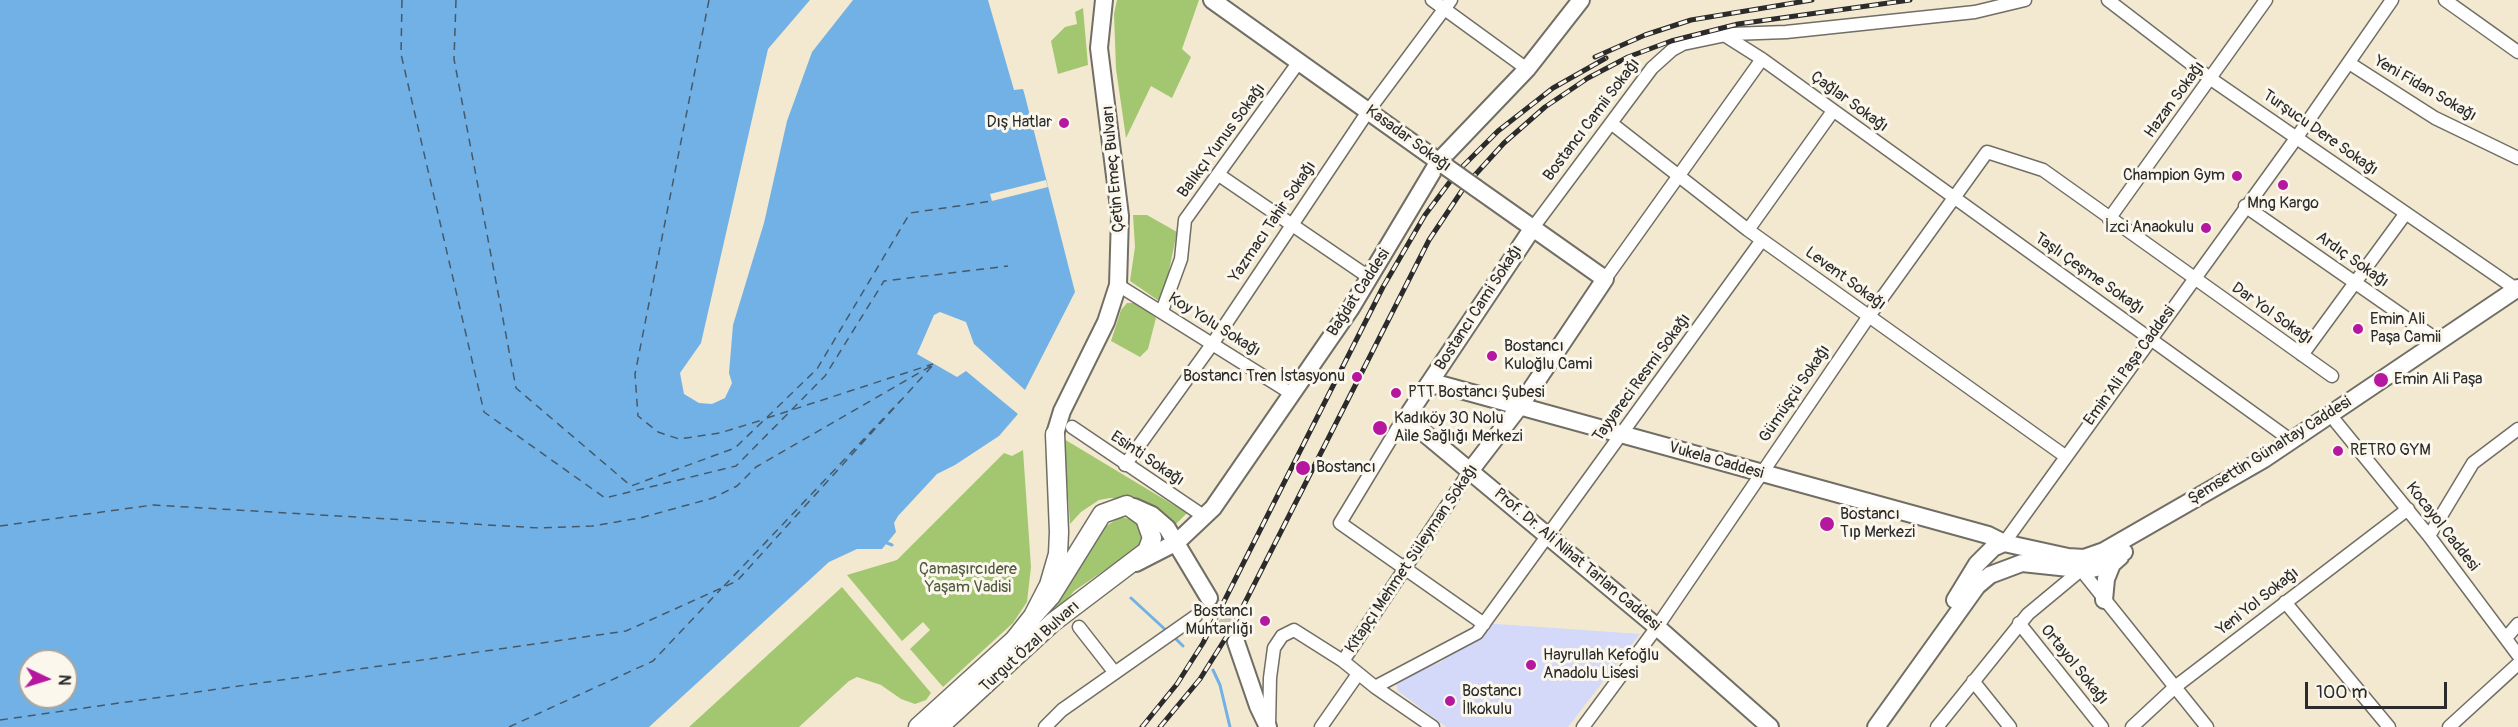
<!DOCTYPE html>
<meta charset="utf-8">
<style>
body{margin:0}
#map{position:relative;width:2518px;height:727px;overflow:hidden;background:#f3e9d0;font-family:Pangolin,sans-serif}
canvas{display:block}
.north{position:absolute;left:18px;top:649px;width:60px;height:60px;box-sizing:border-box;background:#fbf7ec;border:2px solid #a8a59f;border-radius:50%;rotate:94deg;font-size:16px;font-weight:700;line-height:24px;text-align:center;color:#2b2b2b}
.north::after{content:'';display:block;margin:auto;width:21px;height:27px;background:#b5179e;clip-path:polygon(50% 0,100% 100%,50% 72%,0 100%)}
.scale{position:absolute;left:2305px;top:682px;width:142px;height:27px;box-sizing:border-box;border:3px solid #2b2b2b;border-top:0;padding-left:8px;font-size:18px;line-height:21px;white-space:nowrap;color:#2b2b2b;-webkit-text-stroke:4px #fbf7ec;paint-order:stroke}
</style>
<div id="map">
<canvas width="2518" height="727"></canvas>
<div class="north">N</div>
<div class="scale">100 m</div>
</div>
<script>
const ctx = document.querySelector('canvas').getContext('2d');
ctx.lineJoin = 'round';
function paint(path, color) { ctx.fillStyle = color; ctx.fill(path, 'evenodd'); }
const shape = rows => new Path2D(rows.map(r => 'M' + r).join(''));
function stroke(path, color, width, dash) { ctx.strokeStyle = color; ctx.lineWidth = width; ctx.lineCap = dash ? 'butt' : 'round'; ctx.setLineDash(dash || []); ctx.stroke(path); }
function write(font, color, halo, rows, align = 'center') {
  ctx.font = font + ' Pangolin,sans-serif'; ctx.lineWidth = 6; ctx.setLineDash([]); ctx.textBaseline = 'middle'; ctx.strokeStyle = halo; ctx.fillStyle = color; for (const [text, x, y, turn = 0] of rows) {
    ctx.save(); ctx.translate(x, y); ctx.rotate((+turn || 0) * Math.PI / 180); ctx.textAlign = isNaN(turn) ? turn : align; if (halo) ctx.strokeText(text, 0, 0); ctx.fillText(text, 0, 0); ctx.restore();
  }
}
paint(shape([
 [1489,624,1497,624,1640,634,1568,727,1446,727,1398,691,1395,679,1441,662]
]), '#d4d8f9');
paint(shape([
 [1117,0,1199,0,1182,49,1191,57,1172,98,1151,86,1126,138,1116,69,1114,14],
 [1083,8,1088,65,1058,74,1051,41,1065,27,1077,24,1075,12],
 [1133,215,1147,215,1177,232,1166,285,1159,301,1130,281,1135,247],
 [1127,303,1140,303,1156,318,1148,349,1140,357,1111,341,1121,310],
 [1064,439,1187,513,1173,527,1128,500,1110,498,1099,500,1081,512,1070,524],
 [1023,450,1031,567,1027,602,1013,623,943,687,910,649,930,630,923,622,902,641,847,575,897,560,1004,453,1012,456],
 [1120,517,1140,521,1146,542,1074,591,1064,604,1033,632,1105,527],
 [842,587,931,693,926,700,915,704,901,699,881,685,857,677,849,681,799,727,689,727]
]), '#a3c771');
paint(shape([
 [0,0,810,0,768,49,701,343,680,373,684,394,699,403,712,404,725,398,732,383,729,373,733,325,764,223,787,121,812,52,853,0,988,0,1014,90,1023,89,1025,96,1075,292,1025,390,974,344,966,322,940,312,934,315,917,354,957,377,966,371,1018,414,999,436,955,465,937,474,898,516,894,523,896,532,882,549,857,549,829,562,649,727,0,727],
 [30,661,66,661,66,697,30,697]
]), '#72b1e5');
paint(shape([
 [1046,180,1048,187,992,201,990,194]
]), '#f3e9d0');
stroke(shape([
 [887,543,892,545],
 [1131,598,1169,633],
 [1174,637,1183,646],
 [1213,670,1220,685,1230,727]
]), '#72b1e5', 3);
stroke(shape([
 [402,0,401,54,484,412,605,498,736,466,825,376,884,281,1008,266],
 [456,0,454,59,516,388,631,486,735,448,817,369,910,213,992,201],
 [709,0,635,374,638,416,658,432,679,439,720,433,762,420],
 [767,418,933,364],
 [0,526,153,505,540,528,592,526,640,518,713,498,737,486,756,467,931,366],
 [724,586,901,400],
 [0,720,626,631,737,581,934,364],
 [509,727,653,661,721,589]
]), '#445a6c', 1.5, [8, 6]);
stroke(shape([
 [1209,598,1236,642]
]), '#cbc3af', 16, [16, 8]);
const minor = shape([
 [1432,0,1527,69],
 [2108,0,2211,79,2516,289],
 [2445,0,2518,52],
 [1724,35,1762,59,2292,441],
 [2349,63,2435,118,2518,158],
 [1611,123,1748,230,2065,456],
 [1219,175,1370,278],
 [2245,206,2439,341],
 [2109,219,2266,0],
 [1532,229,1652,68,1672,50,1683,44,1731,34,1786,32,1975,12,2025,0],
 [1748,230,1833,111],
 [1605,279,1762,59],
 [1118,285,1292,394],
 [1162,311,1181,259,1185,220,1298,63],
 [2302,355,2406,213],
 [1403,419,1340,523,1484,624],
 [2336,422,2429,536,2518,655],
 [1072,427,1205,517],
 [1125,465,1213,343,1369,110,1451,0],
 [2429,536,2473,463,2518,429],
 [2004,543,2297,137,2392,0],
 [2078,566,2207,727],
 [2285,602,2389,727],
 [2019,623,2102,727],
 [1079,627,1115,673],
 [2506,638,2518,624],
 [1343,661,1470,471],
 [1973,681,2010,727],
 [1375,687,1433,727],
 [1269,726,1270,678,1274,648,1282,636,1294,630,1343,661,1375,687,1477,633,1762,240],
 [1045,727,1062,710,1196,616],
 [1321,727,1358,674],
 [1583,727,1657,627,1869,316,1987,152,2043,170,2332,376],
 [1937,727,2028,614,2081,570],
 [2132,727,2175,687,2408,509],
 [2449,727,2518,664]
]);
const major = shape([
 [1212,0,1445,166],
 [1532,229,1410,412,1411,422,1657,627,1770,727],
 [1427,388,1439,384,1988,535,2004,543,2068,557,2084,558,2104,551,2264,459,2518,288],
 [1055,434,1062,411,1106,322,1118,285,1120,216,1099,48,1104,0],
 [1470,471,1520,406,1605,279,1476,188],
 [1134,507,1152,515,1167,528,1209,598],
 [1136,563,1177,542,1213,508,1351,308,1439,161,1527,69,1581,0],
 [1955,600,1977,564,1993,548,2004,543],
 [2104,600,2106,579,2112,564,2120,557],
 [1236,642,1258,706,1268,727],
 [1876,727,1977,586,1990,575,2022,563,2088,570,2100,567,2124,552]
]);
const highway = shape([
 [918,727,1014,640,1033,616,1049,585,1058,554,1059,532,1055,434],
 [939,727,1052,623,1147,551,1152,538,1145,518,1127,505,1102,514,1051,596,1033,616]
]);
stroke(minor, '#716e65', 15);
stroke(major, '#716e65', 20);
stroke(highway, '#716e65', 21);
stroke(minor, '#fff', 12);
stroke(major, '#fff', 16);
stroke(highway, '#fff', 18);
const rail = shape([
 [1595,57,1645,35,1691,20,1812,0],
 [1142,727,1177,684,1203,643,1383,287,1425,215,1458,171,1498,131,1553,88,1606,58],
 [1160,727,1200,679,1232,628,1429,240,1465,186,1504,143,1545,107,1588,78,1628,57,1671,41,1738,24,1910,0]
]);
stroke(rail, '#2b2b2b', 5);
stroke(rail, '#fbf7ec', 3, [9]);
const majorBridge = shape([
 [1445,166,1476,188]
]);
stroke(majorBridge, '#716e65', 20, []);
stroke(majorBridge, '#fff', 16);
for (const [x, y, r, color] of [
 [1064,123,6,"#b5179e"],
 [2237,176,6,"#b5179e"],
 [2283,185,6,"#b5179e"],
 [2206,228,6,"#b5179e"],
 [2358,329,6,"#b5179e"],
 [1492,356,6,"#b5179e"],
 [1357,377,6,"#b5179e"],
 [2381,380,8,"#b5179e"],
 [1396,393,6,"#b5179e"],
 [1380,428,8,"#b5179e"],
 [2338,451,6,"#b5179e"],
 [1303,468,8,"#b5179e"],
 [1827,524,8,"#b5179e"],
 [1265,621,6,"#b5179e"],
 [1531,665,6,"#b5179e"],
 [1450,701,6,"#b5179e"]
]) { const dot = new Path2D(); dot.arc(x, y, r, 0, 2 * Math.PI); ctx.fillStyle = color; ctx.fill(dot); stroke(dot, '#fbf7ec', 2); }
write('16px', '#2b2b2b', '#fbf7ec', [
 ["Yeni Fidan Sokağı",2425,89,30],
 ["Hazan Sokağı",2175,100,-54],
 ["Çağlar Sokağı",1849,102,36],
 ["Bostancı Camii Sokağı",1592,120,-53],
 ["Turşucu Dere Sokağı",2320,133,35],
 ["Kasadar Sokağı",1408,139,36],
 ["Balıkçı Yunus Sokağı",1222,141,-54],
 ["Çetin Emeç Bulvarı",1114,169,-95],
 ["Yazmacı Tahir Sokağı",1273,222,-56],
 ["Ardıç Sokağı",2352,260,35],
 ["Taşlı Çeşme Sokağı",2089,274,35],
 ["Levent Sokağı",1845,279,36],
 ["Bağdat Caddesi",1359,293,-57],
 ["Bostancı Cami Sokağı",1479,308,-57],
 ["Dar Yol Sokağı",2272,314,35],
 ["Koy Yolu Sokağı",1214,325,32],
 ["Emin Ali Paşa Caddesi",2130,366,-54],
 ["Tayyareci Resmi Sokağı",1642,378,-54],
 ["Gümüşçü Sokağı",1795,394,-56],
 ["Şemsettin Günaltay Caddesi",2270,451,-32],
 ["Esinti Sokağı",1147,459,34],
 ["Vukela Caddesi",1716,461,16],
 ["Kocayol Caddesi",2442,527,52],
 ["Kitapçı Mehmet Süleyman Sokağı",1412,559,-56],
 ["Prof. Dr. Ali Nihat Tarlan Caddesi",1577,560,40],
 ["Yeni Yol Sokağı",2258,602,-38],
 ["Turgut Özal Bulvarı",1030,647,-42],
 ["Ortayol Sokağı",2074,665,51]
]);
write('16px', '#2b2b2b', '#fbf7ec', [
 ["Dış Hatlar",1052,123,"right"],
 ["Champion Gym",2225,176,"right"],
 ["Mng Kargo",2283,204,"center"],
 ["İzci Anaokulu",2194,228,"right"],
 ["Emin Ali",2370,320],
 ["Paşa Camii",2370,338],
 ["Bostancı",1504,347],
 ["Kuloğlu Cami",1504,365],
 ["Bostancı Tren İstasyonu",1345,377,"right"],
 ["Emin Ali Paşa",2394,380],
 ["PTT Bostancı Şubesi",1408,393],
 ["Kadıköy 30 Nolu",1394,419],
 ["Aile Sağlığı Merkezi",1394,437],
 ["RETRO GYM",2350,451],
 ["Bostancı",1316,468],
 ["Bostancı",1840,515],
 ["Tıp Merkezi",1840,533],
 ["Bostancı",1253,612,"right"],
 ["Muhtarlığı",1253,630,"right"],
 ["Hayrullah Kefoğlu",1543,656],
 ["Anadolu Lisesi",1543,674],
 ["Bostancı",1462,692],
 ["İlkokulu",1462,710]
], 'left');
write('16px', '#4f5a40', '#fbf7ec', [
 ["Çamaşırcıdere",968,570],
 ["Yaşam Vadisi",968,588]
]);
</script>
